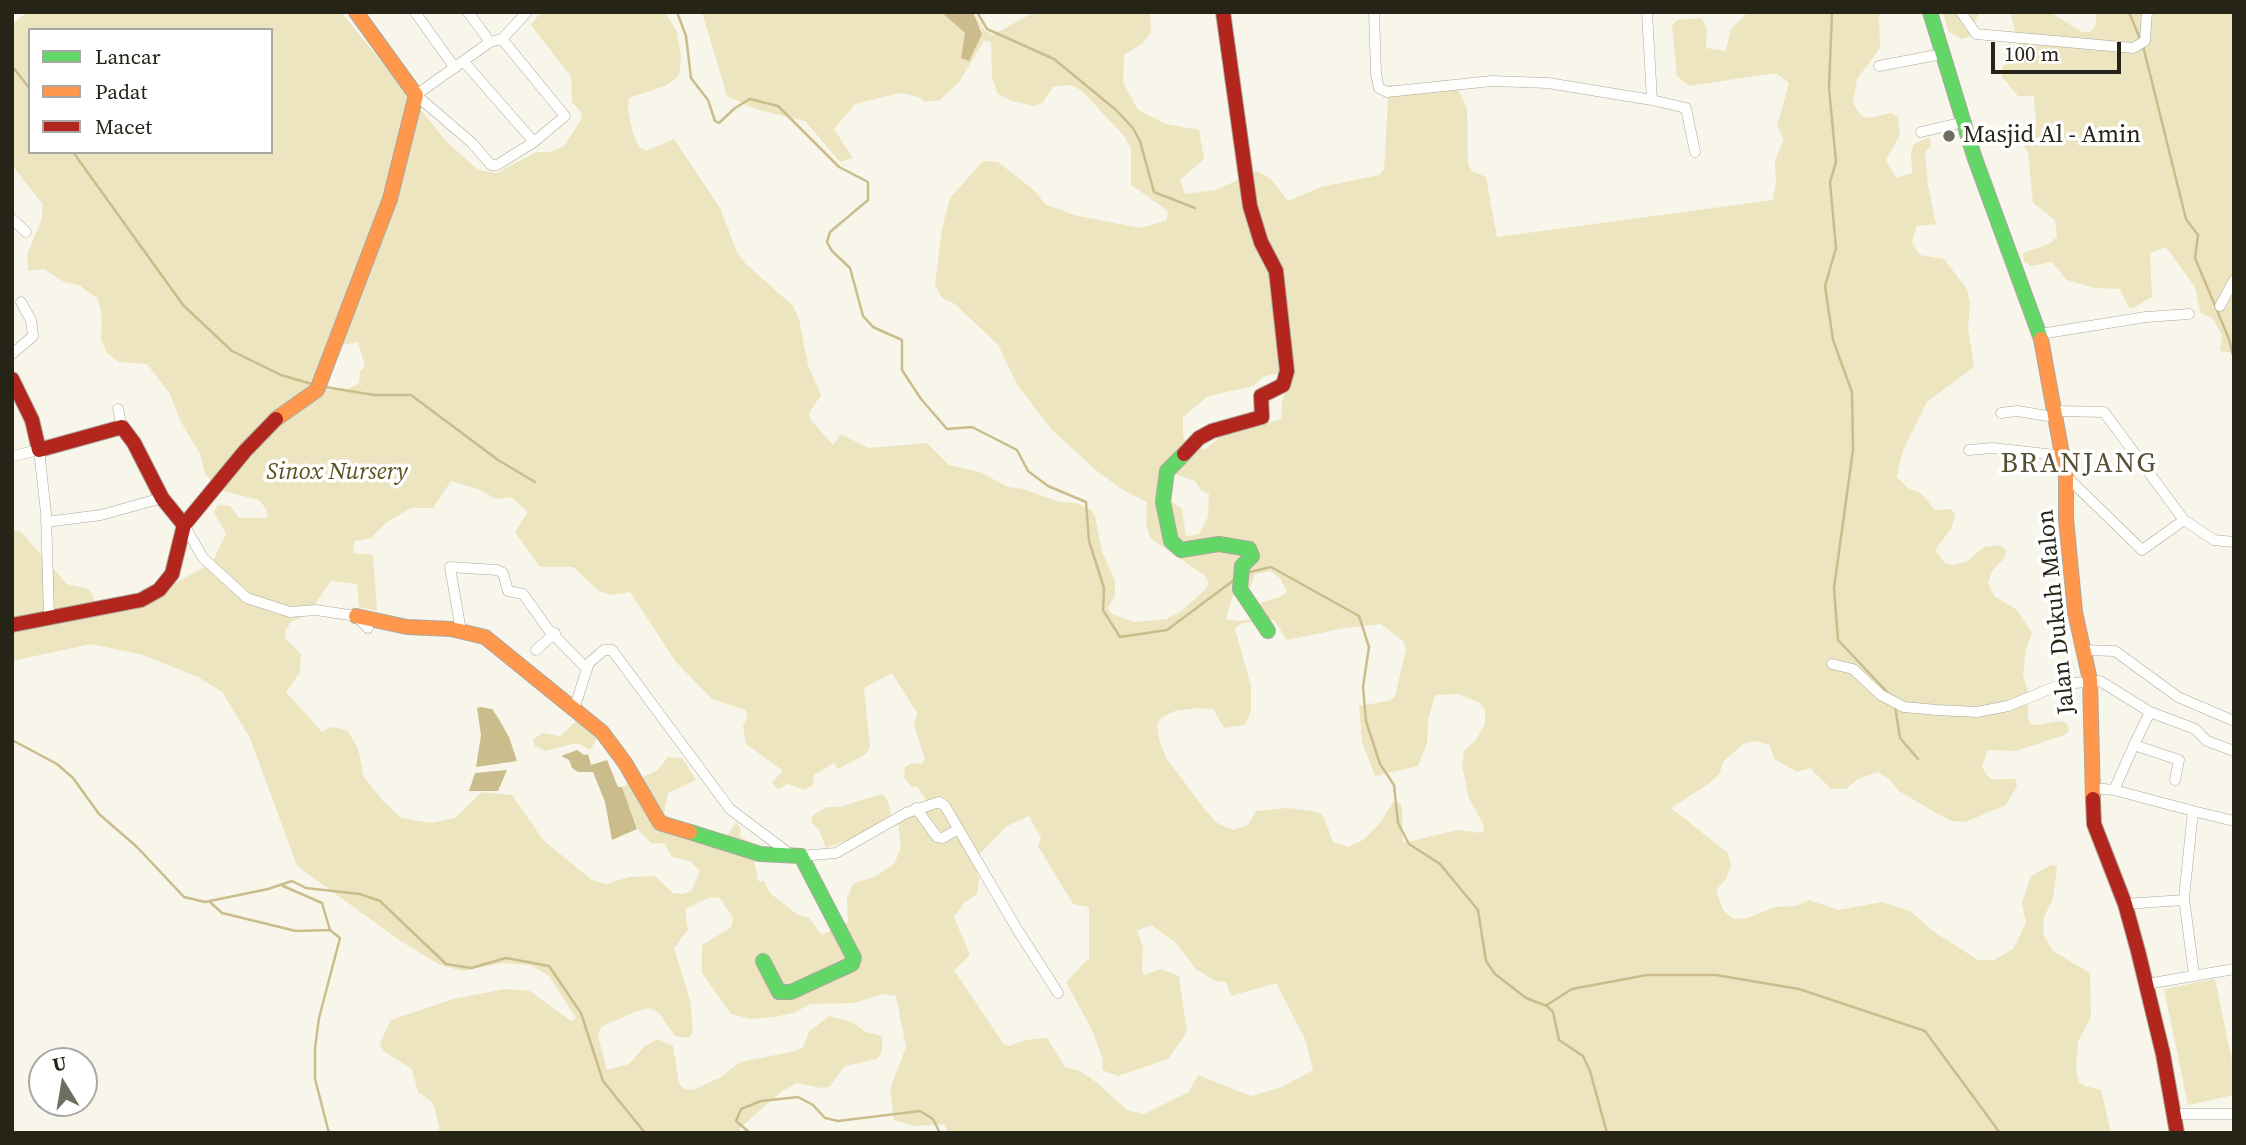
<!DOCTYPE html>
<style>
body{margin:0}
#map{position:relative;width:2246px;height:1145px;overflow:hidden;background:#f8f6ea;font-family:"Source Serif 4",serif}
canvas{display:block}
.frame{position:absolute;inset:0;border:14px solid #262317;pointer-events:none}
.legend{position:absolute;left:28px;top:28px;width:245px;height:126px;box-sizing:border-box;background:#fff;border:2px solid #a8a7a2;margin:0;padding:9px 12px;list-style:none;font-size:21px;color:#262317}
.legend li{display:flex;align-items:center;gap:14px;height:35px}
.legend b{width:35px;border:2px solid #a8a7a2}
.north{position:absolute;left:28px;top:1047px;width:70px;height:70px;box-sizing:border-box;background:#fff;border:2px solid #a8a7a2;border-radius:50%;rotate:349deg;font-size:19px;font-weight:700;line-height:28px;text-align:center;color:#262317}
.north::after{content:'';display:block;margin:auto;width:24px;height:32px;background:#706d61;clip-path:polygon(50% 0,100% 100%,50% 72%,0 100%)}
.scale{position:absolute;left:1991px;top:42px;width:130px;height:32px;box-sizing:border-box;border:4px solid #262317;border-top:0;padding-left:9px;font-size:21px;line-height:24px;white-space:nowrap;color:#262317;-webkit-text-stroke:5px #fff;paint-order:stroke}
</style>
<div id="map">
<canvas width="2246" height="1145"></canvas>
<div class="frame"></div>
<ul class="legend">
<li><b style="height:9px;background:#63d668"></b>Lancar</li>
<li><b style="height:9px;background:#ff974d"></b>Padat</li>
<li><b style="height:9px;background:#b3261e"></b>Macet</li>
</ul>
<div class="north">U</div>
<div class="scale">100 m</div>
</div>
<script>
const ctx = document.querySelector('canvas').getContext('2d');
ctx.lineJoin = 'round';
function paint(path, color) { ctx.fillStyle = color; ctx.fill(path, 'evenodd'); }
const shape = rows => new Path2D(rows.map(r => 'M' + r).join(''));
function stroke(path, color, width, dash) { ctx.strokeStyle = color; ctx.lineWidth = width; ctx.lineCap = dash ? 'butt' : 'round'; ctx.setLineDash(dash || []); ctx.stroke(path); }
function write(font, color, halo, rows, align = 'center') {
  ctx.font = font + ' "Source Serif 4",serif'; ctx.lineWidth = 7; ctx.setLineDash([]); ctx.textBaseline = 'middle'; ctx.strokeStyle = halo; ctx.fillStyle = color; for (const [text, x, y, turn = 0] of rows) {
    ctx.save(); ctx.translate(x, y); ctx.rotate((+turn || 0) * Math.PI / 180); ctx.textAlign = isNaN(turn) ? turn : align; if (halo) ctx.strokeText(text, 0, 0); ctx.fillText(text, 0, 0); ctx.restore();
  }
}
paint(shape([
 [27,12,341,12,446,141,478,170,497,173,536,152,549,152,563,147,581,120,582,113,572,102,571,77,531,25,536,18,542,12,665,12,677,32,681,56,680,71,677,78,665,86,629,98,628,110,633,133,639,147,646,151,674,139,720,208,737,252,746,264,793,306,799,319,808,365,821,395,809,413,811,420,833,445,841,434,868,448,927,443,949,465,980,472,1008,487,1023,489,1060,502,1077,503,1091,510,1095,516,1102,552,1115,580,1115,595,1108,608,1112,614,1134,622,1166,619,1180,612,1205,590,1209,583,1205,576,1150,538,1146,524,1147,502,1123,490,1097,471,1052,430,1018,386,998,345,955,304,942,298,935,285,942,228,950,198,983,161,998,162,1035,191,1045,204,1074,215,1140,228,1166,221,1168,213,1164,208,1131,185,1131,149,1124,136,1081,90,1070,85,1053,87,1043,102,1035,106,1011,101,997,93,992,77,991,42,984,41,959,82,940,100,925,102,919,97,900,93,855,104,834,129,853,158,840,162,805,121,755,109,727,96,702,12,941,12,965,33,961,58,982,31,973,12,985,31,993,35,1034,12,1150,12,1151,32,1143,43,1124,55,1123,82,1138,110,1166,124,1199,130,1204,159,1180,180,1185,194,1216,190,1257,171,1271,179,1288,201,1321,187,1379,175,1384,169,1389,85,1457,86,1467,108,1468,164,1472,171,1486,177,1497,237,1773,200,1776,183,1775,160,1784,139,1777,126,1789,83,1776,73,1689,86,1677,76,1672,26,1677,20,1702,18,1707,30,1706,48,1726,51,1730,30,1748,12,1879,12,1880,48,1857,79,1853,104,1862,116,1869,118,1891,113,1898,117,1900,135,1886,160,1896,178,1912,173,1911,153,1914,144,1930,137,1931,147,1925,152,1928,185,1936,224,1917,226,1912,242,1920,255,1944,259,1967,289,1970,304,1968,327,1974,367,1927,402,1903,450,1897,477,1908,488,1921,493,1935,510,1951,509,1955,515,1951,529,1935,550,1944,562,1951,565,1966,562,1984,547,2000,545,2006,550,2005,557,1992,571,1988,583,1994,596,2016,609,2032,633,2026,649,2023,675,2028,691,2028,717,2030,724,2038,725,2060,721,2067,723,2069,731,2064,735,2016,751,1988,750,1982,767,1986,774,1991,779,2015,779,2017,786,2006,805,1965,822,1951,821,1936,813,1899,791,1890,780,1878,772,1858,779,1846,789,1831,789,1810,768,1797,772,1774,759,1770,745,1756,741,1743,744,1724,761,1719,774,1708,784,1671,808,1728,853,1731,866,1726,879,1716,890,1723,910,1734,919,1748,918,1774,907,1796,906,1809,900,1838,910,1882,902,1910,911,1933,931,1978,960,1994,960,2013,949,2026,923,2022,902,2031,876,2051,865,2057,866,2053,899,2044,917,2043,934,2053,951,2090,973,2091,1017,2078,1042,2076,1068,2079,1082,2085,1086,2101,1090,2111,1133,949,1133,944,1124,914,1126,894,1120,890,1089,906,1047,896,996,883,994,854,1003,810,1004,794,1013,773,1017,751,1019,731,1014,702,973,702,945,730,928,732,924,733,918,720,898,711,897,685,909,688,930,674,948,690,1000,693,1031,689,1038,675,1036,659,1013,649,1008,637,1011,601,1027,598,1036,607,1070,629,1064,645,1046,658,1039,673,1046,679,1083,684,1089,693,1090,721,1077,740,1062,796,1051,803,1047,809,1032,829,1016,852,1022,866,1032,882,1036,882,1052,877,1059,845,1066,829,1087,821,1088,797,1083,782,1091,739,1129,742,1133,440,1133,435,1109,432,1102,418,1092,412,1069,383,1051,380,1043,391,1020,453,999,505,989,530,991,571,1021,576,1018,549,976,531,965,503,963,463,971,440,965,402,942,297,866,250,738,222,692,198,677,143,655,91,644,12,661,12,530,21,532,67,584,89,589,96,603,168,587,212,563,226,534,214,512,218,505,230,506,239,518,267,518,267,510,259,500,219,490,204,472,201,456,180,420,170,394,147,364,119,362,107,353,101,339,102,317,98,299,79,285,64,282,44,269,28,271,27,255,41,221,43,205,12,165,12,25],
 [30,30,271,30,271,152,30,152],
 [358,342,365,366,360,372,359,383,346,390,327,390,339,346],
 [1280,373,1286,391,1282,401,1281,419,1220,437,1206,449,1190,448,1183,437,1183,417,1208,396,1254,386,1262,377],
 [1174,474,1195,481,1201,490,1209,494,1208,517,1199,534,1186,536,1182,509,1167,498,1168,481],
 [451,481,480,490,496,499,511,497,528,512,515,532,540,567,573,567,599,591,610,595,630,592,676,662,712,699,745,710,748,717,743,726,746,744,783,771,772,782,778,789,788,784,804,790,813,785,814,775,834,763,838,769,866,754,870,747,864,688,892,673,917,713,914,726,925,759,921,764,912,763,905,767,904,778,912,788,917,786,926,800,898,822,901,847,894,864,876,876,853,884,847,898,848,922,822,935,809,918,798,915,770,893,764,881,758,881,751,842,739,836,741,829,736,822,727,836,715,836,678,823,664,814,668,793,696,780,682,758,668,757,658,770,622,787,638,830,652,844,664,843,672,857,690,861,700,871,691,891,683,894,673,893,655,876,629,877,607,884,592,880,544,841,512,795,482,792,455,818,431,823,401,818,383,801,364,777,358,748,347,730,331,727,322,732,286,692,300,672,301,654,285,638,285,631,292,621,307,615,331,581,357,584,359,607,377,611,373,555,353,553,355,541,371,538,387,522,411,508,433,508],
 [1270,571,1280,578,1287,592,1280,597,1260,603,1254,619,1240,621,1226,619,1232,597,1251,586,1255,574],
 [1274,620,1287,640,1345,628,1381,624,1403,641,1406,648,1395,697,1388,701,1359,706,1362,742,1375,776,1418,766,1427,743,1428,720,1435,695,1459,694,1480,703,1485,710,1485,724,1476,740,1464,751,1462,766,1469,798,1484,826,1482,833,1457,830,1403,843,1402,808,1401,804,1393,802,1380,823,1363,840,1348,847,1333,842,1325,820,1320,813,1312,811,1287,808,1256,811,1248,825,1233,830,1217,823,1206,811,1167,759,1160,743,1157,725,1161,718,1175,711,1198,708,1213,709,1224,728,1245,725,1251,711,1251,686,1235,629,1242,623],
 [1029,816,1041,838,1038,846,1073,904,1089,907,1089,958,1066,982,1092,1030,1103,1060,1102,1070,1118,1076,1168,1059,1187,1032,1179,976,1161,969,1144,975,1142,970,1143,947,1137,931,1151,925,1175,942,1196,969,1215,981,1226,982,1231,996,1276,983,1305,1039,1313,1070,1282,1087,1251,1096,1198,1075,1189,1092,1144,1114,1127,1110,1096,1082,1080,1071,1065,1067,1047,1038,1025,1040,1009,1046,1003,1043,954,970,970,955,954,917,964,903,977,894,979,878,973,861,1007,826],
 [1943,12,1979,12,1969,37,1961,39,1948,31],
 [2010,12,2050,12,2082,32,2090,32,2095,26,2097,12,2234,12,2234,353,2220,351,2222,335,2212,318,2200,312,2195,287,2166,247,2150,253,2152,297,2133,308,2129,308,2120,289,2095,288,2067,280,2052,262,2031,266,2024,262,2023,253,2049,244,2057,237,2055,220,2033,203,2028,153,2018,133,2036,127,2034,96,2018,96,2002,77,2002,68,2019,46],
 [579,719,597,739,590,750,577,743,545,751,535,746,533,739,543,733,560,736],
 [882,794,888,800,891,816,853,838,826,848,819,830,811,822,813,815,827,807,839,807],
 [2215,979,2234,1070,2234,1095,2188,1105,2164,989]
]), '#ede5c0');
paint(shape([
 [941,12,973,12,982,34,969,61,961,58,965,33],
 [481,707,492,709,497,716,509,737,517,761,476,767,481,735,477,708],
 [577,750,584,755,588,754,591,765,607,760,618,787,622,787,637,829,612,840,605,802,593,772,578,772,572,768,569,760,561,756],
 [507,770,498,791,469,791,475,773]
]), '#cabd8b');
stroke(shape([
 [677,12,686,36,691,78,708,100,715,121,719,123,735,108,750,99,778,106,839,167,868,182,868,200,830,232,827,242,832,251,850,268,863,316,873,327,902,340,902,370,921,399,947,429,972,427,1017,450,1028,471,1048,486,1086,502,1089,541,1104,588,1103,610,1120,637,1167,630,1234,580],
 [977,12,987,29,1054,59,1116,110,1133,128,1140,141,1154,192,1195,208],
 [1832,12,1829,88,1836,162,1830,182,1836,248,1825,286,1833,340,1852,392,1853,450,1834,588,1838,640,1890,695],
 [2129,12,2143,46,2186,219,2198,235,2195,258,2229,339,2234,359],
 [12,66,30,89],
 [73,152,183,305,232,351,281,375,315,385],
 [325,387,374,395,411,395,498,460,535,482],
 [1246,573,1271,567,1359,616,1369,647,1363,687,1366,721,1380,764,1394,785,1398,823,1409,844,1440,864,1478,910,1486,961,1495,974,1526,998,1547,1006,1553,1012,1559,1040,1583,1056,1590,1071,1607,1133],
 [1895,706,1900,738,1918,759],
 [12,740,57,764,73,778,99,814,137,847,184,897,205,902,268,889,292,881,306,888,360,894,380,901,446,964,471,968,506,958,549,966,581,1013,603,1081,645,1133],
 [283,886,322,903,330,930,340,938,319,1018,315,1048,315,1079,329,1133],
 [210,902,222,913,296,931,330,930],
 [1547,1005,1572,989,1647,975,1716,975,1799,989,1925,1031,2000,1133],
 [750,1133,736,1121,741,1109,761,1101,798,1097,813,1105,825,1118,838,1121,920,1111,933,1119,940,1133]
]), '#cabd8b', 2.5);
const street = shape([
 [415,12,455,68],
 [468,12,490,42],
 [1374,12,1376,74,1379,88,1387,92,1492,81,1548,83,1652,100],
 [1647,12,1652,100,1686,108,1695,152],
 [1961,12,1976,34,2133,48,2145,41,2147,12],
 [502,39,565,116,534,142,497,165,491,165,472,143,416,95,490,42,502,39,527,12],
 [465,63,534,142],
 [1879,66,1942,54],
 [1921,132,1964,122],
 [12,219,26,232],
 [2220,306,2234,280],
 [2040,334,2146,317,2189,314],
 [12,354,33,336,31,320,21,302],
 [118,409,122,427],
 [2001,413,2017,411,2048,416,2057,411,2104,412,2184,520,2214,540,2234,542],
 [1969,450,1992,448,2064,456],
 [12,456,39,450,46,513,49,616],
 [2066,476,2142,550,2184,520],
 [46,522,101,515,162,498],
 [184,525,203,558,247,598,290,612,316,610,356,616,368,628],
 [461,631,450,567,497,570,503,573,508,591,523,594,548,629,587,669],
 [536,650,555,633],
 [2082,650,2115,651,2178,697,2234,721],
 [1832,664,1853,669,1881,695,1904,707,1937,710,1977,712,2008,706,2062,684,2100,681,2150,712,2195,729,2207,741,2234,751],
 [574,709,589,663,604,650,612,650,730,809,790,854],
 [2150,712,2134,745,2179,760,2175,780],
 [2093,788,2114,790,2134,745],
 [2114,790,2193,811,2184,898,2194,975],
 [916,808,937,837,943,838,958,829],
 [2193,811,2234,821],
 [801,856,836,853,906,813,939,802,945,806,1017,929,1058,993],
 [2125,904,2184,900],
 [2147,984,2234,969],
 [2174,1114,2234,1114]
]);
const fast = shape([
 [1930,12,1974,156,2041,339],
 [1184,454,1167,471,1163,502,1171,541,1181,550,1219,544,1249,549,1252,556,1242,566,1240,589,1268,631],
 [690,832,760,854,801,856,854,958,852,964,791,992,779,992,763,961]
]);
const slow = shape([
 [2041,339,2066,476,2066,518,2075,612,2090,680,2093,799],
 [276,419,317,390,390,199,416,95,356,12],
 [356,616,407,627,451,629,485,637,602,732,625,763,660,823,690,832]
]);
const jam = shape([
 [12,379,32,420,39,450,122,427,134,443,162,498,184,525],
 [1184,454,1199,438,1212,431,1262,417,1261,396,1283,385,1287,371,1276,271,1261,242,1250,206,1223,12],
 [12,625,141,600,159,590,172,574,184,525,245,451,276,419],
 [2093,799,2094,824,2125,904,2138,951,2163,1054,2177,1133]
]);
stroke(street, '#aaa79c', 11);
stroke(fast, '#aaa79c', 16);
stroke(slow, '#aaa79c', 16);
stroke(jam, '#aaa79c', 16);
stroke(street, '#fefefc', 10);
stroke(fast, '#63d668', 14);
stroke(slow, '#ff974d', 14);
stroke(jam, '#b3261e', 14);
for (const [x, y, r, color] of [
 [1949,136,7,"#706d61"]
]) { const dot = new Path2D(); dot.arc(x, y, r, 0, 2 * Math.PI); ctx.fillStyle = color; ctx.fill(dot); stroke(dot, '#fff', 2.5); }
write('24px', '#262317', '#fff', [
 ["Masjid Al - Amin",1963,136]
], 'left');
write('italic 24px', '#5d501d', '#fff', [
 ["Sinox Nursery",337,473]
]);
write('24px', '#262317', '#fff', [
 ["Jalan Dukuh Malon",2057,612,-96]
]);
ctx.letterSpacing = '2px';
write('28px', '#564f32', '#fff', [
 ["BRANJANG",2079,465]
]);
ctx.letterSpacing = '0px';
</script>
